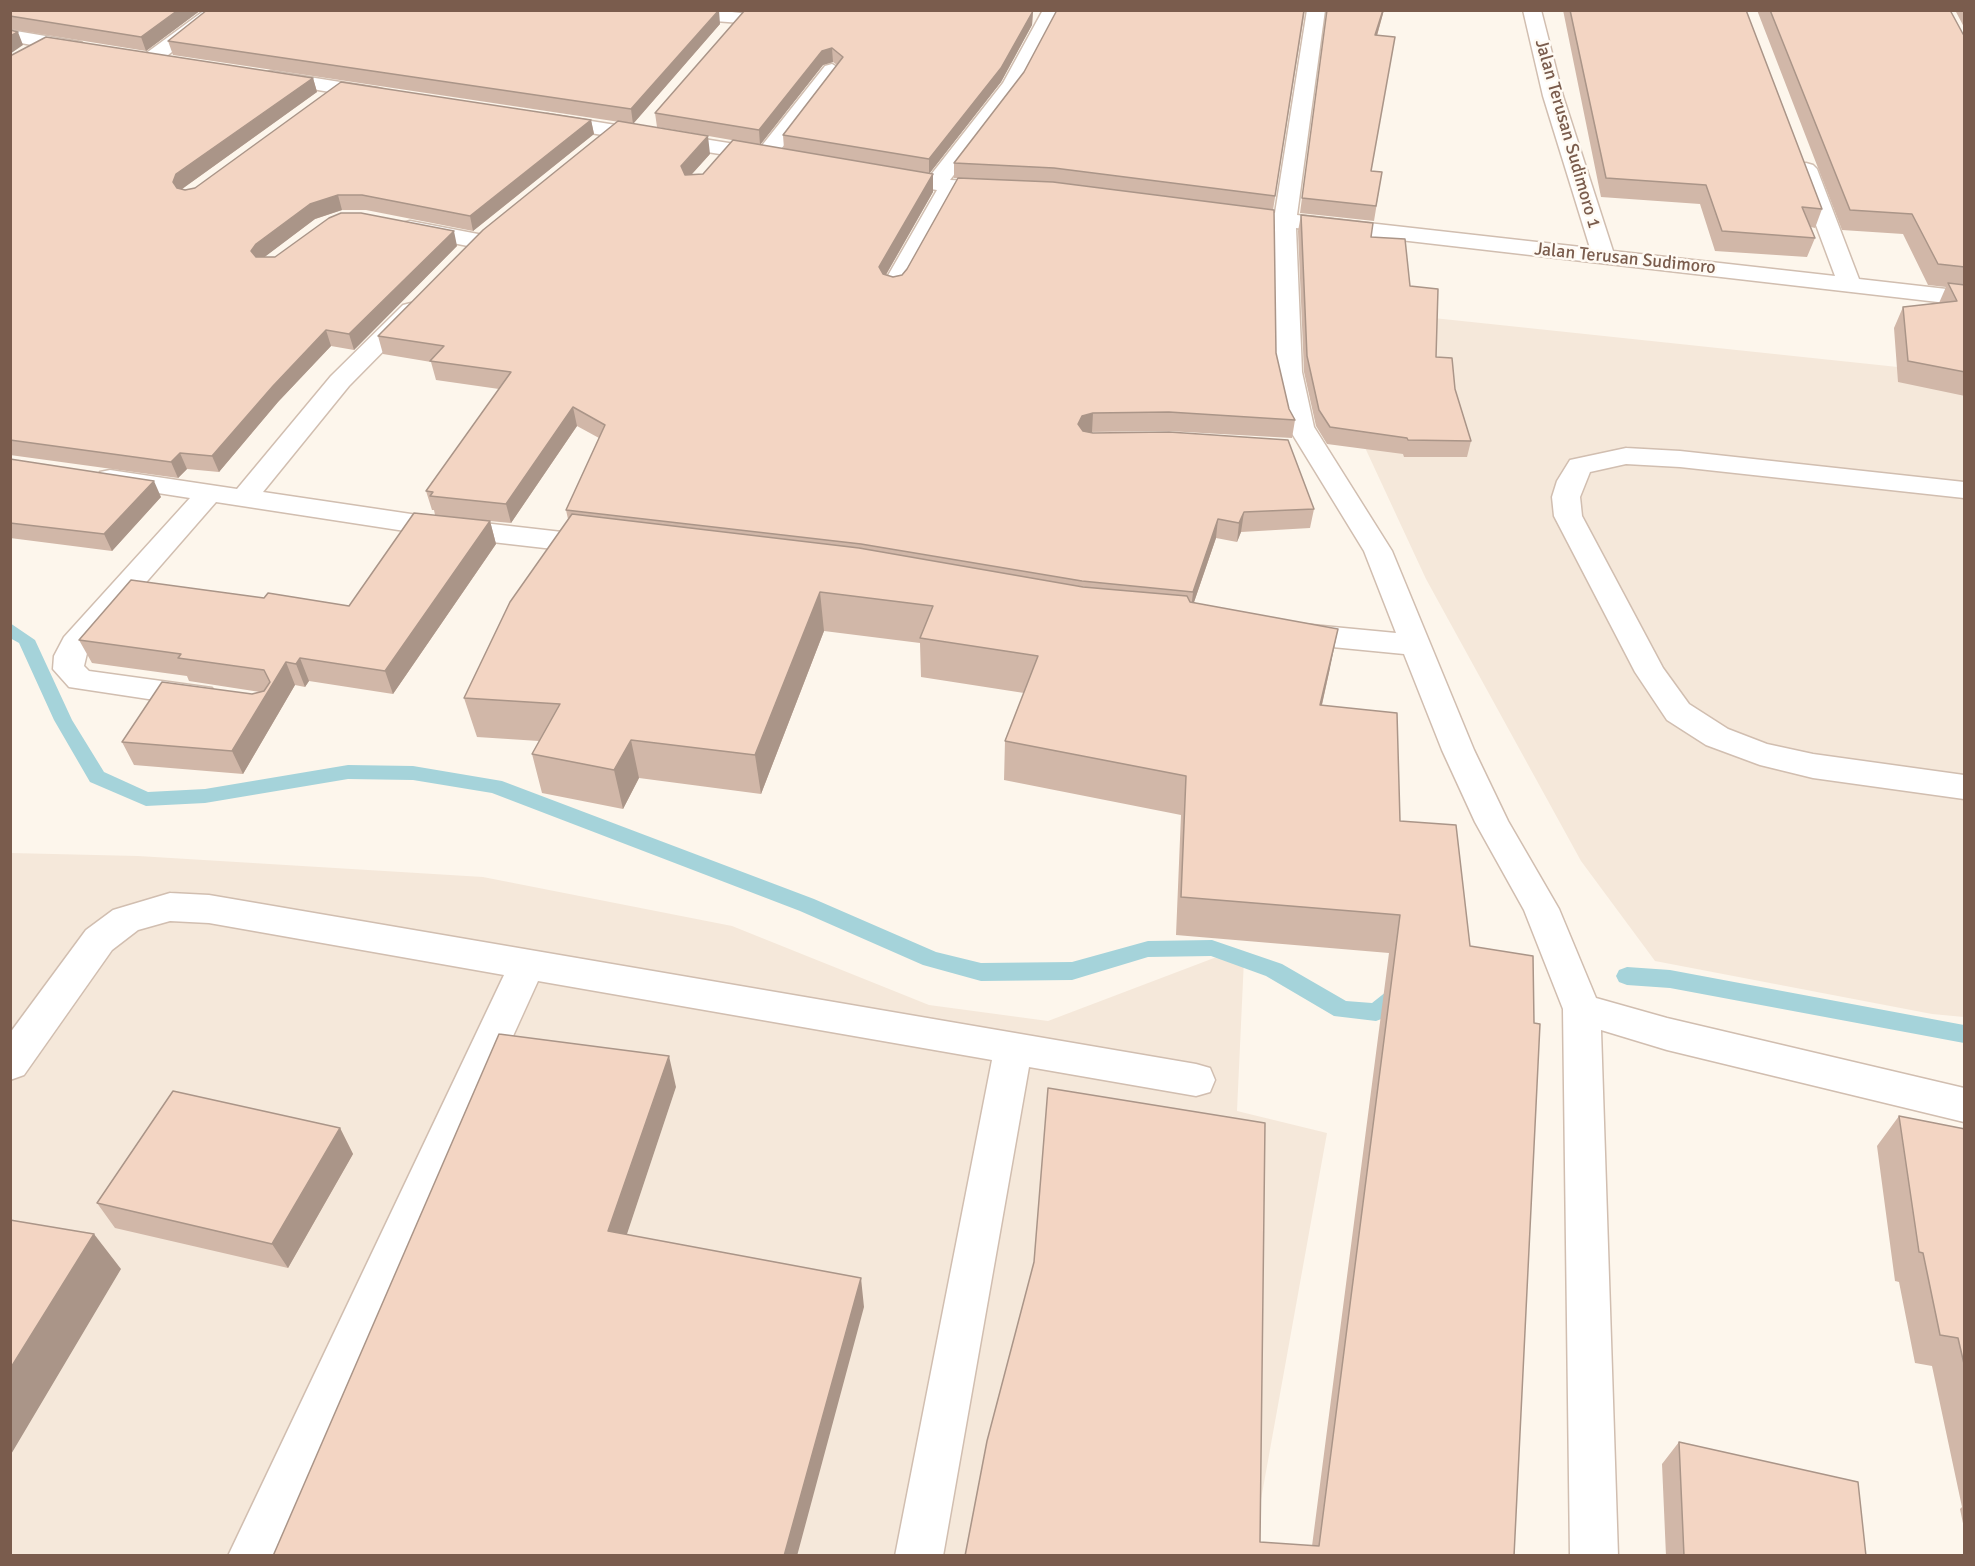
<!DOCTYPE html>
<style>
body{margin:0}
#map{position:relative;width:1975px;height:1566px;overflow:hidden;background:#fdf6ec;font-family:Signika,sans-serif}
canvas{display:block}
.frame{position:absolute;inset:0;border:12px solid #7a5c4d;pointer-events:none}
</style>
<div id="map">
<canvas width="1975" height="1566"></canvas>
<div class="frame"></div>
</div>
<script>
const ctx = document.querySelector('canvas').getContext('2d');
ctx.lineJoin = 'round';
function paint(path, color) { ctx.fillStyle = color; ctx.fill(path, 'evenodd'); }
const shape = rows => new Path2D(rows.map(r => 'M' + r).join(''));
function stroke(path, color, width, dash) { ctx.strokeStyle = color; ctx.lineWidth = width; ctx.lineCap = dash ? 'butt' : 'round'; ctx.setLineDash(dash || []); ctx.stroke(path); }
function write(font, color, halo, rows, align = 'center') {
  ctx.font = font + ' Signika,sans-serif'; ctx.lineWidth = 5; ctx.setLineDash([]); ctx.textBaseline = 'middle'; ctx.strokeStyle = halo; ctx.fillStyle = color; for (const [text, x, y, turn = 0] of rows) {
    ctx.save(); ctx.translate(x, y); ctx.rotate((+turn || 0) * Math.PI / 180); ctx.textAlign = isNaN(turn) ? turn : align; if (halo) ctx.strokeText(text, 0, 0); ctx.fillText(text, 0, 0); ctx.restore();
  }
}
paint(shape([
 [1424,317,1964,374,1964,1017,1932,1014,1655,961,1581,861,1426,579,1361,439],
 [11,853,138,856,483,877,732,926,929,1005,1048,1021,1214,958,1244,959,1237,1111,1327,1133,1251,1555,11,1556]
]), '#f5e8da');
paint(shape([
 [10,623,35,640,72,720,104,772,148,792,205,789,348,765,413,766,502,781,814,899,936,952,981,963,1072,962,1148,941,1212,940,1282,964,1346,1001,1372,1003,1396,984,1404,981,1412,984,1415,990,1412,996,1384,1018,1376,1021,1334,1016,1266,976,1211,956,1148,957,1072,980,981,981,923,965,800,911,492,793,413,780,348,779,205,803,146,806,90,782,54,720,19,643,10,638,10,623],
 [1627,967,1670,970,1964,1025,1964,1043,1670,988,1627,985,1619,982,1616,976,1619,970,1627,967]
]), '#a5d3da');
const street = shape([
 [205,10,226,10,159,62,145,62,142,58,145,54,205,10],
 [626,10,714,10,741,13,750,18,741,23,635,15,626,10],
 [1043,10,1061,10,1022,85,950,180,997,182,1005,183,1008,188,1005,193,997,194,957,193,902,291,886,291,882,286,937,190,888,182,880,181,877,176,880,171,888,170,930,176,1003,83,1043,10],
 [1307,10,1325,10,1297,215,1590,248,1543,96,1523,10,1541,10,1563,96,1613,251,1835,276,1795,169,1799,165,1806,163,1813,165,1817,169,1859,279,1964,291,1964,305,1296,228,1302,372,1314,427,1392,551,1474,750,1508,821,1559,909,1596,998,1667,1018,1964,1088,1964,1122,1667,1050,1601,1030,1618,1556,1570,1556,1563,1009,1524,910,1475,822,1442,750,1404,654,1291,643,1280,640,1276,633,1280,626,1291,623,1396,633,1364,551,1288,427,1276,372,1274,226,1230,221,1222,219,1219,214,1222,209,1230,207,1275,213,1307,10],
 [10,30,81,42,90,48,81,54,10,41,10,30],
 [832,64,842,70,778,153,779,156,776,160,769,162,547,126,540,124,537,120,540,116,547,114,760,148,825,66,832,64],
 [271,71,378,88,385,90,388,94,385,98,378,100,264,81,261,77,264,73,271,71],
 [410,221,478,234,486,236,489,241,486,246,478,248,402,233,399,228,402,223,410,221],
 [411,303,419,305,423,310,419,315,349,386,263,492,431,517,597,536,607,539,611,545,607,551,597,554,431,535,216,502,88,649,84,666,89,671,212,688,217,696,212,704,201,707,69,687,53,669,54,656,64,637,190,498,100,484,96,478,100,472,110,470,237,489,331,376,403,305,411,303],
 [1626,448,1680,451,1964,482,1964,498,1680,467,1626,464,1590,472,1580,497,1582,516,1663,668,1689,704,1728,729,1767,744,1813,754,1964,775,1964,799,1813,778,1760,765,1706,745,1667,720,1635,672,1554,516,1552,497,1557,481,1570,460,1626,448],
 [170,893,209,895,1196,1064,1210,1068,1215,1080,1210,1092,1196,1096,1029,1067,943,1556,895,1556,992,1060,538,981,277,1556,228,1556,504,975,209,923,170,921,138,930,112,950,24,1075,10,1080,10,1033,86,930,113,910,170,893]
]);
stroke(street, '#d1beb0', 3);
paint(street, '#fff');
paint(shape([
 [10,10,201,10,146,51,10,29],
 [745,10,1033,11,1032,25,1001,82,929,174,933,192,886,275,893,277,902,275,907,269,958,178,954,178,954,163,1305,10,1273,210,1276,353,1289,409,1295,420,1292,438,1167,431,1089,432,1314,509,1310,528,1241,532,1237,542,1216,538,1194,602,1330,668,1322,705,1400,821,1514,1556,965,1556,1260,1542,1312,1546,1389,953,1176,935,1181,815,1004,780,1005,741,1024,693,921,677,920,643,824,631,761,794,639,778,623,809,542,793,532,754,539,741,477,737,464,698,568,519,566,510,599,438,577,426,511,523,490,521,496,544,393,694,309,681,305,687,295,685,243,774,134,765,122,742,260,692,189,681,187,676,92,663,79,640,264,598,349,606,435,515,434,510,432,510,426,491,499,389,436,380,431,362,383,354,378,336,710,154,691,175,703,174,784,149,783,135,837,65,833,62,823,65,760,145,657,127,655,113],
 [1327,10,1384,10,1377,36,1371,171,1382,172,1374,221,1300,213],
 [1563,10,1746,10,1822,209,1815,228,1811,227,1815,238,1807,257,1715,251,1700,204,1601,197],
 [1757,10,1950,10,1963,34,1965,35,1965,396,1898,382,1894,328,1903,307,1939,303,1946,287,1928,285,1903,234,1842,230],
 [1955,10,1965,10,1965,29],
 [720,24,633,124,173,55,168,41],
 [10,56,313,78,317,92,182,189,185,190,591,120,594,134,473,231,366,210,342,210,315,219,264,257,275,257,457,246,354,350,331,346,278,402,219,472,187,469,178,478,10,455],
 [1301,215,1371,237,1436,357,1455,389,1471,441,1467,457,1404,457,1403,454,1327,444,1316,426,1304,372,1298,231],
 [10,459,161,497,112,551,10,538],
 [1899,1116,1965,1129,1965,1533,1960,1509,1962,1507,1932,1366,1915,1363,1899,1282,1895,1281,1877,1146],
 [340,1128,353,1154,288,1268,115,1228,97,1203],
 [1679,1442,1866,1556,1666,1556,1662,1464]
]), '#d1b7a8');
paint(shape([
 [178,10,201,10,146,51,141,37],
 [719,10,720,24,633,124,631,109],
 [1383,10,1384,10,1373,49,1375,35],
 [1033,11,1032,25,1001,82,929,174,929,159],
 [18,32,23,45,10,54,10,36],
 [832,48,833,62,823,65,760,145,759,130,822,51],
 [313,78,317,92,182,189,178,197,173,182,176,174],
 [591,120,594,134,473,231,470,216],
 [708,136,710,154,683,184,681,166],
 [933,174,933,192,880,285,879,267],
 [338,195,342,210,315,219,262,259,257,266,251,251,256,244,310,204],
 [454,231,457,246,354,350,349,334],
 [326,330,331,346,278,402,219,472,212,456,273,386],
 [573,407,577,426,511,523,506,504],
 [1093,413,1092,432,1081,435,1078,424,1082,416],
 [180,453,187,469,178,478,171,462],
 [154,481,161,497,112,551,104,534],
 [1244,512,1241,532,1237,542,1239,523],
 [1218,519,1216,538,1191,611,1193,592],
 [490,521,496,544,393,694,385,671],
 [820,592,824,631,761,794,755,755],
 [1338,629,1330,668,1313,744,1320,705],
 [300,658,309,681,305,687,296,664],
 [286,662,295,685,243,774,232,751],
 [631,740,639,778,623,809,614,770],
 [669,1056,676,1087,618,1261,608,1231],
 [340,1128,353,1154,288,1268,272,1244],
 [94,1234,121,1269,10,1456,10,1369],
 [861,1278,864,1307,797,1556,784,1556]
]), '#aa9588');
const building = shape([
 [10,10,178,10,141,37,10,16,10,10],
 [207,10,719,10,631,109,168,41,207,10],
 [745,10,1021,10,1033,11,1001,68,929,159,783,135,843,57,832,48,822,51,759,130,655,113,745,10],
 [1057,10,1304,10,1275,196,1054,168,954,163,1024,72,1057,10],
 [1327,10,1383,10,1375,35,1395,37,1371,171,1382,172,1376,206,1302,198,1327,10],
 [1570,10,1746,10,1822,209,1802,207,1815,238,1722,231,1706,185,1606,178,1570,10],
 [1770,10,1950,10,1963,34,1965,35,1965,267,1938,264,1912,214,1850,210,1770,10],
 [10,30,18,32,10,36,10,30],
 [46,37,313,78,176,174,173,182,177,188,185,190,195,188,341,82,591,120,470,216,362,195,338,195,310,204,256,244,251,251,256,257,275,257,329,218,341,213,361,213,454,231,349,334,326,330,273,386,212,456,180,453,171,462,10,440,10,56,46,37],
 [618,121,708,136,681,166,685,175,703,174,733,140,933,174,879,267,883,274,893,277,902,275,907,269,958,178,1053,182,1274,210,1276,353,1289,409,1295,420,1169,412,1093,413,1082,416,1078,424,1083,431,1093,433,1169,432,1288,440,1314,509,1244,512,1239,523,1218,519,1193,592,1082,581,861,544,566,510,605,425,573,407,506,504,430,496,433,492,426,491,511,372,430,361,444,346,378,336,483,230,618,121],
 [1301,215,1373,223,1371,237,1405,239,1410,286,1438,289,1436,357,1452,358,1455,389,1471,441,1408,440,1407,438,1330,427,1319,410,1307,356,1301,215],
 [1948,283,1965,285,1965,372,1908,361,1903,307,1957,301,1948,283],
 [10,459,154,481,104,534,10,523,10,459],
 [414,513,490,521,385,671,300,658,296,664,286,662,232,751,122,742,162,682,252,694,264,691,270,682,264,670,178,658,181,654,79,640,131,580,264,598,268,593,349,606,414,513],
 [572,514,859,548,1083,587,1187,596,1190,602,1338,629,1320,705,1397,713,1400,821,1456,825,1470,946,1533,956,1534,1023,1540,1024,1514,1556,965,1556,987,1441,1034,1262,1048,1088,1265,1123,1260,1542,1319,1546,1400,915,1181,897,1186,776,1005,741,1038,656,920,638,933,606,820,592,755,755,631,740,614,770,532,754,560,704,464,698,510,602,572,514],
 [499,1034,669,1056,608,1231,861,1278,784,1556,273,1556,499,1034],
 [173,1091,340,1128,272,1244,97,1203,173,1091],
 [1899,1116,1965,1129,1965,1368,1958,1338,1940,1335,1923,1253,1919,1252,1899,1116],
 [10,1220,94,1234,10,1369,10,1220],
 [1679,1442,1858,1482,1866,1556,1684,1556,1679,1442]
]);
paint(building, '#f3d5c3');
stroke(building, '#aa9588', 1.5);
write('18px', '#7a5c4d', '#fffaf3', [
 ["Jalan Terusan Sudimoro 1",1567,134,74],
 ["Jalan Terusan Sudimoro",1625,259,6]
]);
</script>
